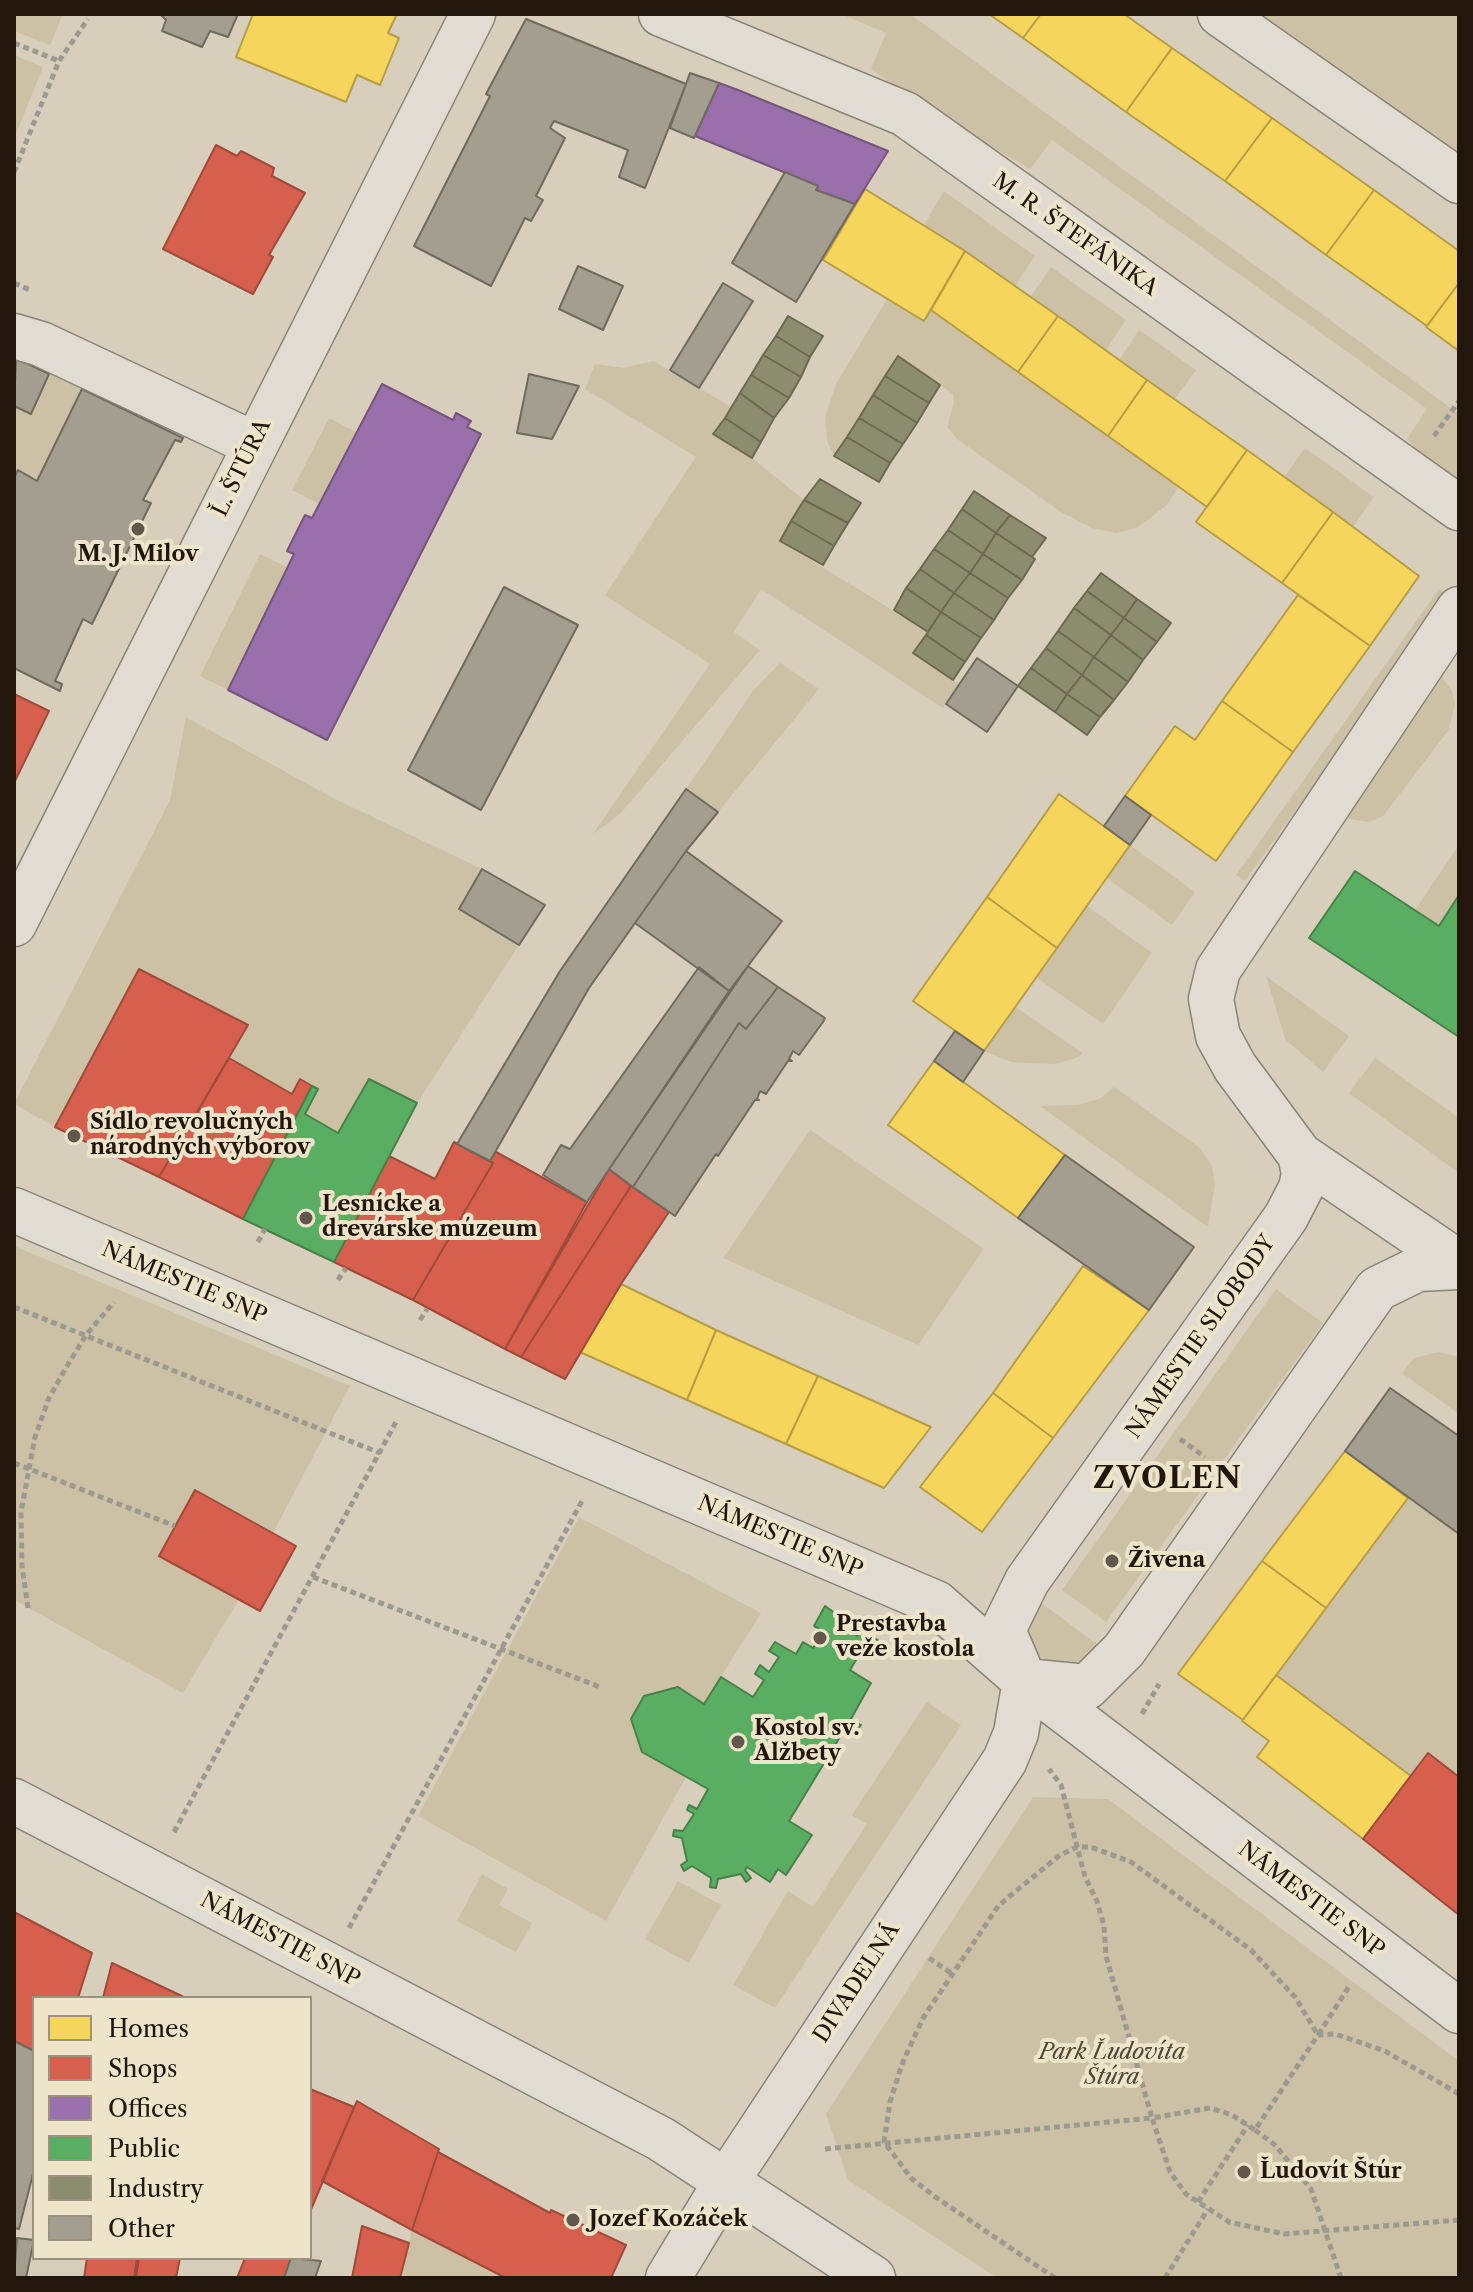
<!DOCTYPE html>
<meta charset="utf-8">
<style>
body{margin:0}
#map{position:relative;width:1473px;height:2292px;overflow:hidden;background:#d7cfbb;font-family:"Libre Caslon Text",serif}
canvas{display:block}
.frame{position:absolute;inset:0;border:16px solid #22160d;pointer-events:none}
.legend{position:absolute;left:32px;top:1996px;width:280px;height:264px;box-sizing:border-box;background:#ede4ca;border:2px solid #9c927e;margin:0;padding:10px 14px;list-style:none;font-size:24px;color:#22160d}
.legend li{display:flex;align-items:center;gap:16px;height:40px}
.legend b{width:40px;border:2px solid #9c927e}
</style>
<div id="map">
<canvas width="1473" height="2292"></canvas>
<div class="frame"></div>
<ul class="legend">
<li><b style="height:22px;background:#f6d55c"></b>Homes</li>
<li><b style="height:22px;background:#d6604d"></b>Shops</li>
<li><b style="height:22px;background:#9970ab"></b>Offices</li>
<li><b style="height:22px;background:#5aae61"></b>Public</li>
<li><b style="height:22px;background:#8c8c6e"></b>Industry</li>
<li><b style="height:22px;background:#a49e90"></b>Other</li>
</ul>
</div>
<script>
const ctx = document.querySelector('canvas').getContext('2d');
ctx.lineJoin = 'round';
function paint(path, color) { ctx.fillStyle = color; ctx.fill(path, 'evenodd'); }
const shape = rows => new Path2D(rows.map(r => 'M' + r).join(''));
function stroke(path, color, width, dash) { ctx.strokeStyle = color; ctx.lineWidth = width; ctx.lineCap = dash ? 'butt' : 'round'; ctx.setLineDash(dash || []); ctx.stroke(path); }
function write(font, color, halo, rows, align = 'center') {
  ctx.font = font + ' "Libre Caslon Text",serif'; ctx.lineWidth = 8; ctx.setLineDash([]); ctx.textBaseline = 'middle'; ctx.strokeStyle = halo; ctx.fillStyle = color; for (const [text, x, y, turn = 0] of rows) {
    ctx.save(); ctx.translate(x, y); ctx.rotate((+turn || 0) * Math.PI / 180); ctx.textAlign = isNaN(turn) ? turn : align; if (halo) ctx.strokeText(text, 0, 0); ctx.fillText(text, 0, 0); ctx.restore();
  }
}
paint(shape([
 [14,14,63,14,50,45,14,31],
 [841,14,910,14,1459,414,1459,485,1445,480,1407,439,1427,409,1052,140,1030,169,929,110,871,69,886,33],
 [1250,14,1459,14,1459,156],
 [14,55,43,67,14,139],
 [944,191,1035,256,1015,286,924,225],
 [1051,267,1126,320,1106,350,1030,297],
 [887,299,924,321,931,310,1179,486,1167,505,1137,528,1116,533,1092,528,1061,512,957,439,947,427,954,403,953,394,898,357,834,456,827,441,825,417,836,384],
 [1139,330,1196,370,1174,400,1119,360],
 [654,361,731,407,713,434,752,458,804,500,780,541,928,632,913,653,959,684,943,708,761,589,734,632,760,650,620,814,593,834,710,664,605,595,696,457,585,389,595,364,623,368],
 [49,374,82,389,37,481,19,471,14,478,14,406,31,414],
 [329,418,356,432,319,504,292,490],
 [1305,448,1374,497,1353,527,1284,477],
 [260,554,287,567,228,690,200,676],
 [1439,589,1449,596,1245,881,1236,875],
 [780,663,819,689,718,812,686,789,753,691],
 [1442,677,1452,691,1455,704,1448,731,1383,816,1369,822,1342,818],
 [186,717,333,798,482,869,460,909,519,945,417,1103,369,1079,338,1133,305,1114,318,1089,300,1079,292,1094,229,1058,248,1025,139,969,55,1127,14,1104,170,800],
 [1130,845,1195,892,1172,925,1107,878],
 [1459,845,1459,895,1439,925,1415,910],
 [1087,906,1152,953,1103,1024,1037,978],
 [1266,976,1349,1036,1323,1072,1285,1039],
 [1016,1007,1082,1053,1079,1057,1055,1064,1029,1063,1011,1062,984,1051],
 [1375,1058,1459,1118,1459,1173,1349,1093],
 [1114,1087,1200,1148,1212,1166,1215,1184,1208,1227,1040,1106,1078,1105,1101,1098],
 [810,1130,984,1249,918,1345,723,1258],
 [14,1246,350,1386,273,1533,195,1491,239,1599,183,1693,14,1600],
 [1276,1289,1323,1323,1106,1622,1062,1590],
 [1438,1352,1459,1357,1459,1414,1402,1373,1414,1358],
 [1408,1498,1459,1534,1459,1777,1428,1753,1411,1776,1276,1675],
 [579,1517,761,1613,704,1704,678,1687,644,1696,631,1719,642,1752,686,1777,606,1921,418,1816],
 [1037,1600,1104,1649,1083,1667,1044,1662,1028,1639,1027,1626],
 [927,1702,961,1725,775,2008,733,1985,788,1891,813,1907,867,1824,852,1815],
 [1033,1797,1108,1799,1459,2061,1459,2278,997,2278,848,2180,826,2114],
 [482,1874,508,1889,499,1905,532,1923,516,1952,457,1921],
 [678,1881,721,1905,689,1963,645,1939],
 [412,2230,506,2278,400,2278]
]), '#ccc1a5');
const homes = shape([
 [253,14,397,14,388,33,399,38,380,85,357,75,346,102,236,57,253,14],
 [989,14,1041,14,1023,38,989,14],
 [1041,14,1124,14,1172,48,1126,112,1023,38,1041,14],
 [1172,48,1272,118,1225,181,1126,112,1172,48],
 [1272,118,1374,190,1326,255,1225,181,1272,118],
 [865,189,965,251,924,321,823,260,865,189],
 [1374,190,1459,251,1459,283,1427,326,1326,255,1374,190],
 [965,251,1058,316,1018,372,931,310,965,251],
 [1459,283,1459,351,1426,327,1459,283],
 [1058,316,1147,380,1108,436,1018,372,1058,316],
 [1147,380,1247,450,1207,507,1108,436,1147,380],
 [1247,450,1333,512,1282,583,1196,522,1247,450],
 [1333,512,1419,576,1370,646,1282,583,1333,512],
 [1298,595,1370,646,1293,752,1222,701,1298,595],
 [1222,701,1293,752,1216,861,1125,796,1175,726,1195,740,1222,701],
 [1059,794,1130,845,1057,948,987,897,1059,794],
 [987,897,1057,948,984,1051,913,1001,987,897],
 [934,1061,1065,1155,1018,1218,888,1125,934,1061],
 [1083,1266,1149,1310,1053,1438,993,1393,1083,1266],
 [621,1284,716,1330,687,1400,580,1352,621,1284],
 [716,1330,818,1376,786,1444,687,1400,716,1330],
 [818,1376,931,1427,884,1488,786,1444,818,1376],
 [993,1393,1053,1438,982,1532,920,1487,993,1393],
 [1345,1451,1408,1498,1326,1608,1262,1561,1345,1451],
 [1262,1561,1326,1608,1243,1720,1178,1674,1262,1561],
 [1276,1675,1411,1776,1363,1839,1257,1757,1269,1741,1242,1721,1276,1675]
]);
paint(homes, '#f6d55c');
stroke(homes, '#b69c44', 2);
const shops = shape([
 [216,145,237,156,241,151,274,168,272,176,305,193,269,255,273,257,253,294,163,249,216,145],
 [14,694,49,711,14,783,14,694],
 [139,969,248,1025,159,1177,55,1127,139,969],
 [229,1058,292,1094,300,1079,312,1086,243,1219,159,1177,229,1058],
 [454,1142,493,1163,413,1300,334,1262,389,1156,435,1179,454,1142],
 [496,1152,587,1202,505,1349,413,1300,493,1163,490,1161,496,1152],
 [609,1169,631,1186,521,1357,505,1349,609,1169],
 [631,1186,669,1212,621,1284,565,1379,521,1357,631,1186],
 [195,1490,296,1546,260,1611,159,1556,195,1490],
 [1428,1753,1459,1777,1459,1915,1363,1839,1428,1753],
 [14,1912,92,1953,78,1998,34,1998,34,2051,14,2041,14,1912],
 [112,1963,186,1998,103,1998,112,1963],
 [310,2089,354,2107,310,2212,310,2089],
 [357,2101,439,2149,412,2230,322,2181,357,2101],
 [438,2152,550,2213,551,2210,626,2245,611,2278,506,2278,412,2230,438,2152],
 [362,2226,409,2243,400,2278,352,2278,362,2226],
 [87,2258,137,2258,134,2278,84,2278,87,2258],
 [139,2258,180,2258,176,2278,136,2278,139,2258],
 [245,2258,291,2258,284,2278,237,2278,245,2258]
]);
paint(shops, '#d6604d');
stroke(shops, '#a04a3a', 2);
const offices = shape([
 [719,83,738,90,888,151,855,204,816,190,818,186,695,136,719,83],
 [382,384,453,420,456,413,471,421,467,427,481,434,327,740,228,690,294,554,287,551,305,515,312,518,382,384]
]);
paint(offices, '#9970ab');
stroke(offices, '#75557c', 2);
const public = shape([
 [1355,871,1439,926,1459,895,1459,1037,1309,938,1355,871],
 [369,1079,417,1103,334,1262,243,1219,312,1086,318,1089,305,1114,338,1133,369,1079],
 [825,1606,842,1618,839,1624,857,1636,860,1630,878,1640,870,1655,866,1658,859,1655,850,1670,871,1683,851,1719,861,1725,855,1733,846,1727,789,1821,812,1835,786,1875,778,1869,770,1882,747,1867,745,1870,751,1878,746,1882,741,1874,718,1879,716,1888,710,1887,711,1878,692,1866,684,1871,681,1865,687,1861,682,1838,673,1836,674,1830,683,1831,694,1814,687,1810,689,1805,697,1809,708,1789,642,1752,631,1719,644,1696,678,1687,704,1704,721,1677,753,1697,764,1680,755,1674,760,1665,769,1672,779,1657,769,1651,775,1642,796,1654,803,1642,813,1648,824,1631,814,1626,825,1606]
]);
paint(public, '#5aae61');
stroke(public, '#498048', 2);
const industry = shape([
 [788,316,823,336,810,357,776,336,788,316],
 [776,336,810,357,801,377,763,355,776,336],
 [763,355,801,377,789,398,751,375,763,355],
 [898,356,940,385,929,403,885,376,898,356],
 [751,375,789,398,774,418,740,393,751,375],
 [885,376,929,403,917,423,873,395,885,376],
 [740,393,774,418,761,442,725,418,740,393],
 [873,395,917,423,903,444,859,418,873,395],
 [725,418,761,442,752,458,713,434,725,418],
 [859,418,903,444,890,463,847,437,859,418],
 [847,437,890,463,879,482,834,456,847,437],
 [820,479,861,503,848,523,804,500,820,479],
 [974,491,1010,515,996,533,962,509,974,491],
 [804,500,848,523,834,546,791,521,804,500],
 [962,509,996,533,983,554,948,530,962,509],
 [1010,515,1046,538,1032,557,996,533,1010,515],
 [791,521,834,546,823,565,780,541,791,521],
 [948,530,983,554,970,573,934,549,948,530],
 [996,533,1035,559,1022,580,983,554,996,533],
 [934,549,970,573,954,593,920,569,934,549],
 [983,554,1022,580,1008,598,970,573,983,554],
 [920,569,954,593,941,612,906,588,920,569],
 [970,573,1008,598,994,620,954,593,970,573],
 [1101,573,1137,599,1124,618,1087,591,1101,573],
 [906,588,941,612,928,632,894,610,906,588],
 [1087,591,1124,618,1111,635,1074,608,1087,591],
 [954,593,994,620,981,638,941,612,954,593],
 [1137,599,1171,623,1157,642,1124,618,1137,599],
 [1074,608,1111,635,1094,657,1058,631,1074,608],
 [941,612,981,638,965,662,926,635,941,612],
 [1124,618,1157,642,1143,660,1111,635,1124,618],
 [1058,631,1094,657,1082,675,1046,648,1058,631],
 [926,635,965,662,953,680,913,653,926,635],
 [1111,635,1143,660,1128,682,1094,657,1111,635],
 [1046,648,1082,675,1067,694,1031,668,1046,648],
 [1094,657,1128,682,1114,700,1082,675,1094,657],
 [1031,668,1067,694,1055,712,1018,686,1031,668],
 [1082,675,1114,700,1100,717,1067,694,1082,675],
 [1067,694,1100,717,1087,735,1055,712,1067,694]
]);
paint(industry, '#8c8c6e');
stroke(industry, '#6c6951', 2);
const building = shape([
 [160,14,238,14,228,37,210,31,202,47,162,31,166,20,160,14],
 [526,19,686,84,645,188,619,177,628,150,554,121,550,128,565,138,536,196,543,200,531,221,525,218,491,286,414,246,490,96,486,94,526,19],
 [690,73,719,83,694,138,670,128,690,73],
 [785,172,818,186,816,190,855,204,796,302,732,263,785,172],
 [578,266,623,286,603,330,559,309,578,266],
 [723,283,753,301,699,388,670,370,723,283],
 [16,358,49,374,31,414,14,406,16,358],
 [529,374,579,386,552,439,517,433,529,374],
 [82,389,183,438,181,442,175,440,143,500,151,503,92,624,83,619,55,681,62,684,60,691,14,668,14,478,18,470,37,481,82,389],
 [504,587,578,625,481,810,408,770,504,587],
 [977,658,1018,686,987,732,946,704,977,658],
 [686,789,718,812,686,851,589,988,490,1161,457,1144,560,971,686,789],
 [1125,796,1151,815,1130,845,1104,826,1125,796],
 [686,851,782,921,729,991,635,923,686,851],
 [482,869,545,905,519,945,459,909,482,869],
 [748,966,778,987,746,1029,739,1023,633,1187,609,1169,748,966],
 [699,967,729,991,587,1202,543,1175,561,1145,570,1149,699,967],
 [778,987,825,1018,823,1022,799,1055,793,1051,789,1059,792,1061,788,1061,766,1094,760,1091,757,1099,759,1100,755,1100,718,1156,716,1154,675,1216,633,1187,739,1023,746,1029,778,987],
 [955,1031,984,1051,963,1082,934,1061,955,1031],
 [1065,1155,1194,1247,1149,1310,1018,1218,1065,1155],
 [1390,1388,1459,1436,1459,1534,1345,1451,1390,1388],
 [14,2041,34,2051,34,2170,19,2229,14,2228,14,2041],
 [17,2238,34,2240,26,2278,14,2278,17,2238],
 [291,2258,321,2261,315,2278,284,2278,291,2258]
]);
paint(building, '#a49e90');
stroke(building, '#706a5f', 2);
const minor = shape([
 [661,14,905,114,1459,508],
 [1220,14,1459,181],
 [14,336,41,344,254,444],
 [14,924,473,14],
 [1300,1155,1459,1263],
 [14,1210,936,1603,1025,1681,1459,2011],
 [1023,1677,1003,1630,1027,1581,1286,1217,1301,1188,1304,1173,1300,1155,1235,1067,1218,1036,1211,999,1218,970,1459,609],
 [1025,1681,1087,1687,1124,1650,1377,1289,1418,1269,1459,1267],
 [14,1801,661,2139,873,2278],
 [668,2278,726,2182,1005,1760,1016,1733,1025,1681]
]);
stroke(minor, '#898376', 47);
stroke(shape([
 [14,43,59,61],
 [14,172,59,61,88,19],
 [14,283,30,290],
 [1434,436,1459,401],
 [258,1242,265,1229],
 [338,1280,346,1268],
 [14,1307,380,1453],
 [420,1320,427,1309],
 [1180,1439,1205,1457],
 [14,1463,175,1526],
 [313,1577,600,1687],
 [28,1608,22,1566,21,1512,35,1437,49,1398,67,1366,86,1335,114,1302],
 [1142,1714,1159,1684],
 [174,1832,396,1422],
 [349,1928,582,1501],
 [929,1958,951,1973],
 [1459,2094,1385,2051,1335,2034,1318,2035,1255,2130,1232,2115,1210,2108,1152,2118,1170,2172,1186,2194,1229,2222,1284,2234,1459,2220],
 [1255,2130,1275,2145,1311,2189,1341,2278],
 [825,2149,1152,2118,1106,1956,1104,1926,1097,1901,1085,1877,1061,1785,1049,1769],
 [1198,2202,1248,2125],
 [1055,2278,934,2196,911,2178,884,2142,890,2102,902,2064,923,2018,999,1905,1060,1855,1077,1847,1091,1847,1131,1862,1251,1950,1295,1997,1318,2035,1350,1985],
 [1165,2278,1208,2209]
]), '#9c9990', 5, [6, 4]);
stroke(minor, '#e0dcd1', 44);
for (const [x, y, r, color] of [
 [138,529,8,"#61574a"],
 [74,1136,8,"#61574a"],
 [306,1218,8,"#61574a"],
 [1112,1561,8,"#61574a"],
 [820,1638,8,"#61574a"],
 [738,1742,8,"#61574a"],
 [1244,2172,8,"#61574a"],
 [573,2220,8,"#61574a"]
]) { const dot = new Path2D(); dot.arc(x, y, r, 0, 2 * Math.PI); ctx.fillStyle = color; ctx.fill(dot); stroke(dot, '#ede4ca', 3); }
write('22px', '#22160d', '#ede4ca', [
 ["M. R. ŠTEFÁNIKA",1075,235,35],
 ["Ľ. ŠTÚRA",242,468,-64],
 ["NÁMESTIE SNP",184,1283,23],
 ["NÁMESTIE SLOBODY",1201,1337,-55],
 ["NÁMESTIE SNP",780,1537,23],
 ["NÁMESTIE SNP",1311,1900,37],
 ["NÁMESTIE SNP",280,1940,28],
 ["DIVADELNÁ",857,1983,-57]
]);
write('bold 22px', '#22160d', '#ede4ca', [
 ["M. J. Milov",138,555,"center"],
 ["Sídlo revolučných",90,1123],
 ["národných výborov",90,1148],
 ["Lesnícke a",322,1205],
 ["drevárske múzeum",322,1230],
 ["Živena",1128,1561],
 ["Prestavba",836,1625],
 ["veže kostola",836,1650],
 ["Kostol sv.",754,1729],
 ["Alžbety",754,1754],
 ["Ľudovít Štúr",1260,2172],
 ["Jozef Kozáček",589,2220]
], 'left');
write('italic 22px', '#524635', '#ede4ca', [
 ["Park Ľudovíta",1112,2053],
 ["Štúra",1112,2078]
]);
ctx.letterSpacing = '2px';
write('bold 30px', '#22160d', '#ede4ca', [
 ["ZVOLEN",1168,1479]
]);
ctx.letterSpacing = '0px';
</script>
